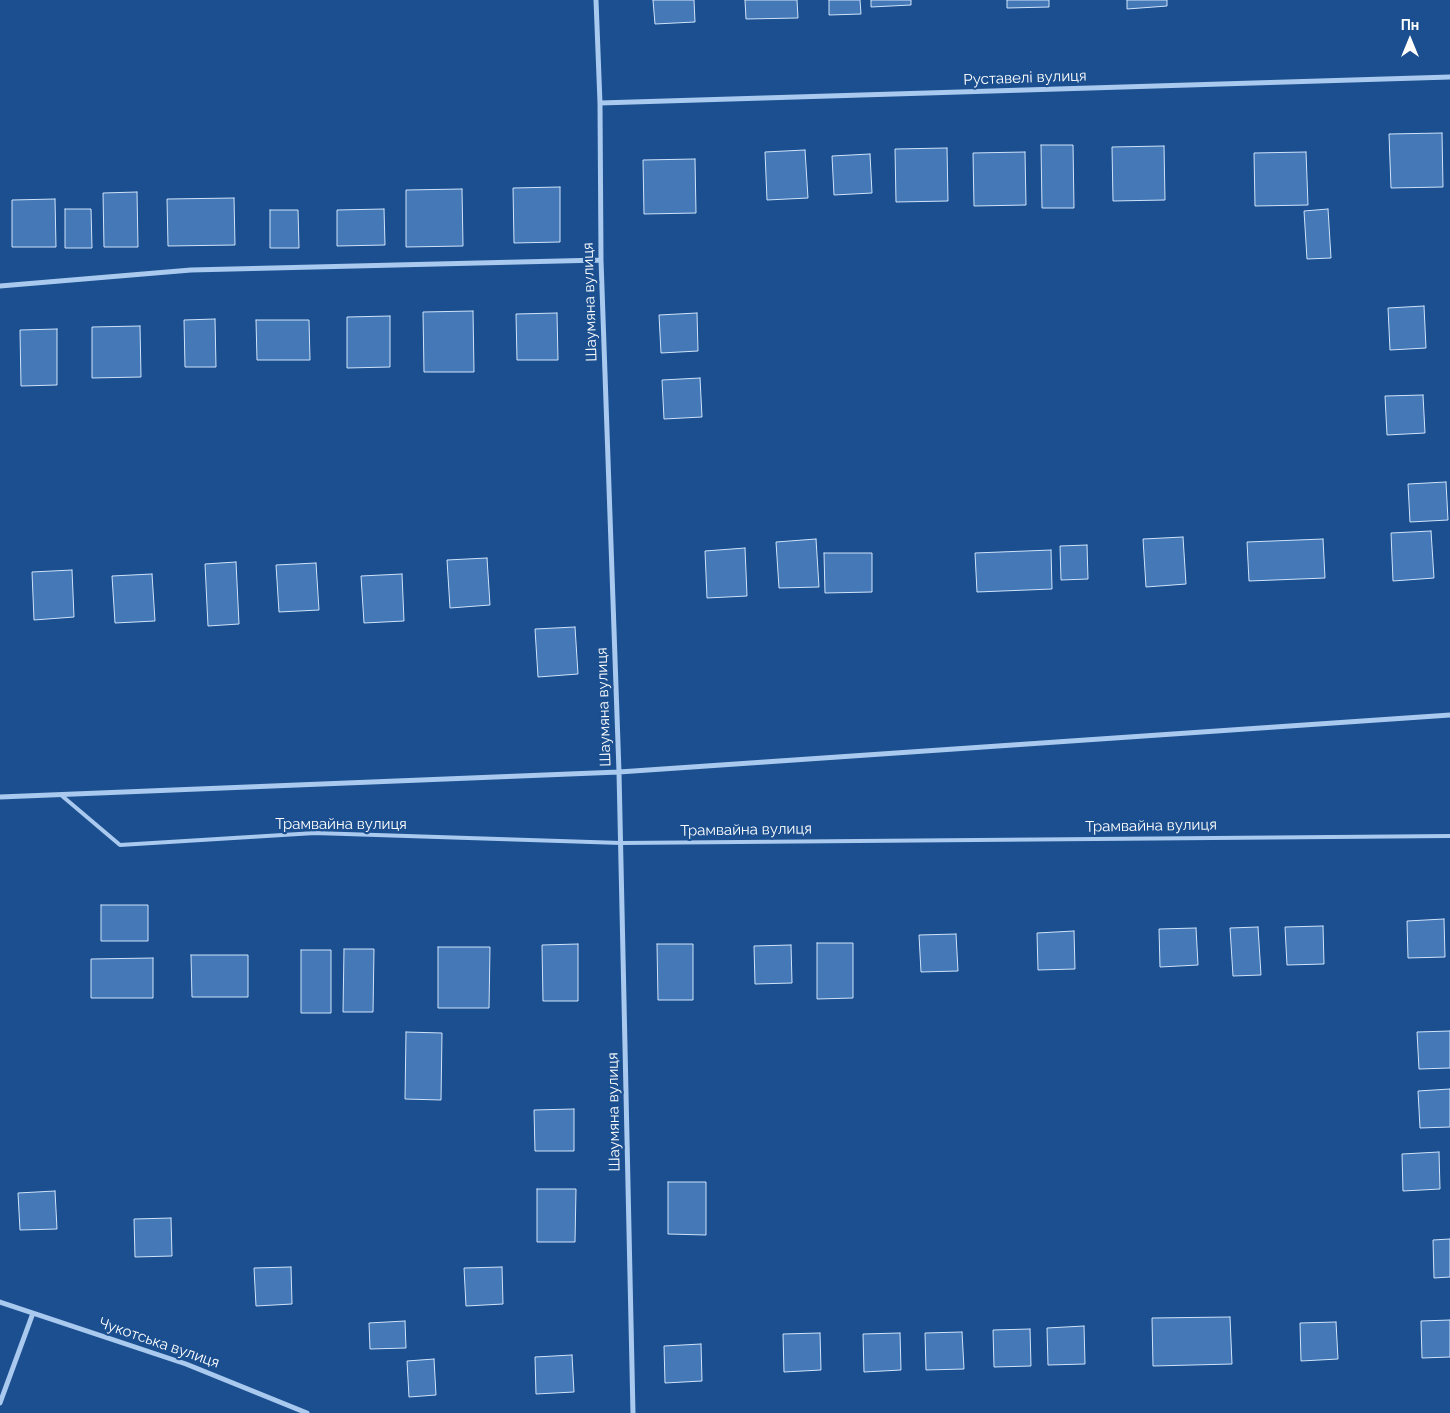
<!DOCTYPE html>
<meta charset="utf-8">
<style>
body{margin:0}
#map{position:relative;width:1450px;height:1413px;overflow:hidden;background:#1b4f8f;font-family:Raleway,sans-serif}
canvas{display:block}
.north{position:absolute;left:1385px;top:15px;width:50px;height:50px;-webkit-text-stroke:4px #1b4f8f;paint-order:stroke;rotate:0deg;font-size:14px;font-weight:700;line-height:20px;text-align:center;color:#fff}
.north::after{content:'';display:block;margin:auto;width:18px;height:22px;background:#fff;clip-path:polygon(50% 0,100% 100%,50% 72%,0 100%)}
</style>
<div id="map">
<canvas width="1450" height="1413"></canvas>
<div class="north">Пн</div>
</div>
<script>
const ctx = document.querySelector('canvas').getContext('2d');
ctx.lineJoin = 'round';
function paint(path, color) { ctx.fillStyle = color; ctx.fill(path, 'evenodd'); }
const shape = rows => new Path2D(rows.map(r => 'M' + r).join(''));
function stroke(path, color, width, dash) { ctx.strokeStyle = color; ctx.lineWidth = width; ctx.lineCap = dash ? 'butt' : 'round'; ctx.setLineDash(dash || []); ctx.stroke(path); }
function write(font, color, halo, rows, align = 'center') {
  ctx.font = font + ' Raleway,sans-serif'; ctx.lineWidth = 4.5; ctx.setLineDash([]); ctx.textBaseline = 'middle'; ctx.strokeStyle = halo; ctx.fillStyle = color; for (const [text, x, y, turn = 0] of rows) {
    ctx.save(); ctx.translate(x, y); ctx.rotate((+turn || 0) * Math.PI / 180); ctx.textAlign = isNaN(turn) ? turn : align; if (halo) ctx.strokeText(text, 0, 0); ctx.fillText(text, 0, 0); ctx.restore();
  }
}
const building = shape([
 [653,0,694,0,695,22,655,24,653,0],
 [745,0,797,0,798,18,746,19,745,0],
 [829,0,860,0,861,14,829,15,829,0],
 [871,0,911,0,911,5,871,7,871,0],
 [1007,0,1049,0,1049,7,1007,8,1007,0],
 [1127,0,1167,0,1167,6,1127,9,1127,0],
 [1442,133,1443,187,1391,188,1389,134,1442,133],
 [1041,145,1073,145,1074,208,1042,208,1041,145],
 [1164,146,1165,200,1113,201,1112,147,1164,146],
 [947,148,948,201,896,202,895,149,947,148],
 [805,150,808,198,767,200,765,152,805,150],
 [1025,152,1026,205,974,206,973,153,1025,152],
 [1306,152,1308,205,1255,206,1254,153,1306,152],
 [870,154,872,193,834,195,832,156,870,154],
 [695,159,696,213,644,214,643,160,695,159],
 [560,187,560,242,514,243,513,188,560,187],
 [462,189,463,246,406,247,406,190,462,189],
 [137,192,138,247,104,247,103,193,137,192],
 [234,198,235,245,168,246,167,199,234,198],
 [55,199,56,247,12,247,12,200,55,199],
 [65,209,91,209,92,248,65,248,65,209],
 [384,209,385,245,337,246,337,210,384,209],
 [1328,209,1331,258,1307,259,1304,211,1328,209],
 [270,210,298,210,299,248,270,248,270,210],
 [1424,306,1426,348,1390,350,1388,308,1424,306],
 [473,311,474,372,424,372,423,312,473,311],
 [557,313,558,360,517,360,516,314,557,313],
 [697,313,698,351,661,353,659,315,697,313],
 [390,316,390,367,347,368,347,317,390,316],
 [215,319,216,367,185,367,184,320,215,319],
 [256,320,309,320,310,360,257,360,256,320],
 [140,326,141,377,92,378,92,327,140,326],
 [57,329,57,385,21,386,20,330,57,329],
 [700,378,702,417,664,419,662,380,700,378],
 [1423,395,1425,433,1387,435,1385,396,1423,395],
 [1446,482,1448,520,1410,522,1408,484,1446,482],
 [1431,531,1434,578,1393,581,1391,533,1431,531],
 [1183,537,1186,584,1146,587,1143,539,1183,537],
 [816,539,819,587,779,588,776,542,816,539],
 [1323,539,1325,578,1249,581,1247,542,1323,539],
 [1087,545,1088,579,1061,580,1060,546,1087,545],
 [745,548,747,596,707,598,705,551,745,548],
 [1051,550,1052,589,977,592,975,553,1051,550],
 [824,553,872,553,872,592,825,593,824,553],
 [487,558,490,605,450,608,447,560,487,558],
 [236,562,239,624,208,626,205,564,236,562],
 [316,563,319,610,279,612,276,565,316,563],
 [72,570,74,617,34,620,32,572,72,570],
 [152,574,155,621,115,623,112,576,152,574],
 [402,574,404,621,364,623,361,576,402,574],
 [575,627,578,674,538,677,535,629,575,627],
 [101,905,148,905,148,941,101,941,101,905],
 [1444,919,1445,957,1408,958,1407,921,1444,919],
 [1323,926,1324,964,1287,965,1285,927,1323,926],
 [1258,927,1261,975,1233,976,1230,928,1258,927],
 [1196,928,1198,965,1160,967,1159,929,1196,928],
 [1074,931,1075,969,1038,970,1037,933,1074,931],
 [956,934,958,971,921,972,919,935,956,934],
 [817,943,853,943,853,998,817,999,817,943],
 [578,944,578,1001,543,1001,542,945,578,944],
 [657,944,693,944,693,1000,658,1000,657,944],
 [791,945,792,983,755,984,754,946,791,945],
 [438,947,490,947,489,1008,438,1008,438,947],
 [344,949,374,949,373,1012,343,1012,344,949],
 [301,950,331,950,331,1013,301,1013,301,950],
 [191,955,248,955,248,997,192,997,191,955],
 [153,958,153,998,91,998,91,959,153,958],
 [1450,1031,1450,1068,1419,1069,1417,1032,1450,1031],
 [406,1032,442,1033,441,1100,405,1099,406,1032],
 [1450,1089,1450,1127,1420,1128,1418,1091,1450,1089],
 [574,1109,574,1151,535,1151,534,1110,574,1109],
 [1439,1152,1440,1189,1403,1191,1402,1154,1439,1152],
 [668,1182,706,1182,706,1235,668,1234,668,1182],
 [537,1189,576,1189,575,1242,537,1242,537,1189],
 [55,1191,57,1229,20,1230,18,1193,55,1191],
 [171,1218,172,1256,135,1257,134,1219,171,1218],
 [1450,1239,1450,1277,1434,1278,1433,1240,1450,1239],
 [291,1267,292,1304,256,1306,254,1268,291,1267],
 [502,1267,503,1304,466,1306,464,1268,502,1267],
 [1230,1317,1232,1364,1153,1366,1152,1318,1230,1317],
 [1450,1320,1450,1357,1422,1358,1421,1321,1450,1320],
 [405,1321,406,1348,370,1349,369,1323,405,1321],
 [1336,1322,1338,1359,1301,1361,1300,1323,1336,1322],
 [1084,1326,1085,1364,1048,1365,1047,1328,1084,1326],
 [1030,1329,1031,1366,994,1367,993,1330,1030,1329],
 [962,1332,964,1369,926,1370,925,1333,962,1332],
 [820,1333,821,1370,784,1372,783,1334,820,1333],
 [900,1333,901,1370,864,1372,863,1334,900,1333],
 [701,1344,702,1381,665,1383,664,1346,701,1344],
 [572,1355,574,1392,536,1394,535,1357,572,1355],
 [434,1359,436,1395,409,1397,407,1361,434,1359]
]);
paint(building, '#4478b7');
stroke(building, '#cfe3fa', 1);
stroke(shape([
 [61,795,120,845,315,833,621,843,1450,836]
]), '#a9c9ee', 4);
stroke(shape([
 [596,0,600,103,601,260,619,772,633,1413],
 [600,103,1450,77],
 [0,286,191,270,601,260],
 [0,797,619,772,1450,715],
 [0,1302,186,1364,307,1413],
 [0,1403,33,1313]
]), '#a9c9ee', 5);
write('15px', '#fff', '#1b4f8f', [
 ["Руставелі вулиця",1025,78,-2],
 ["Шаумяна вулиця",590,302,-92],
 ["Шаумяна вулиця",604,707,-92],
 ["Трамвайна вулиця",341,824],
 ["Трамвайна вулиця",1151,826,-1],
 ["Трамвайна вулиця",746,830,-1],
 ["Шаумяна вулиця",614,1112,-91],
 ["Чукотська вулиця",159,1343,19]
]);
</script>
